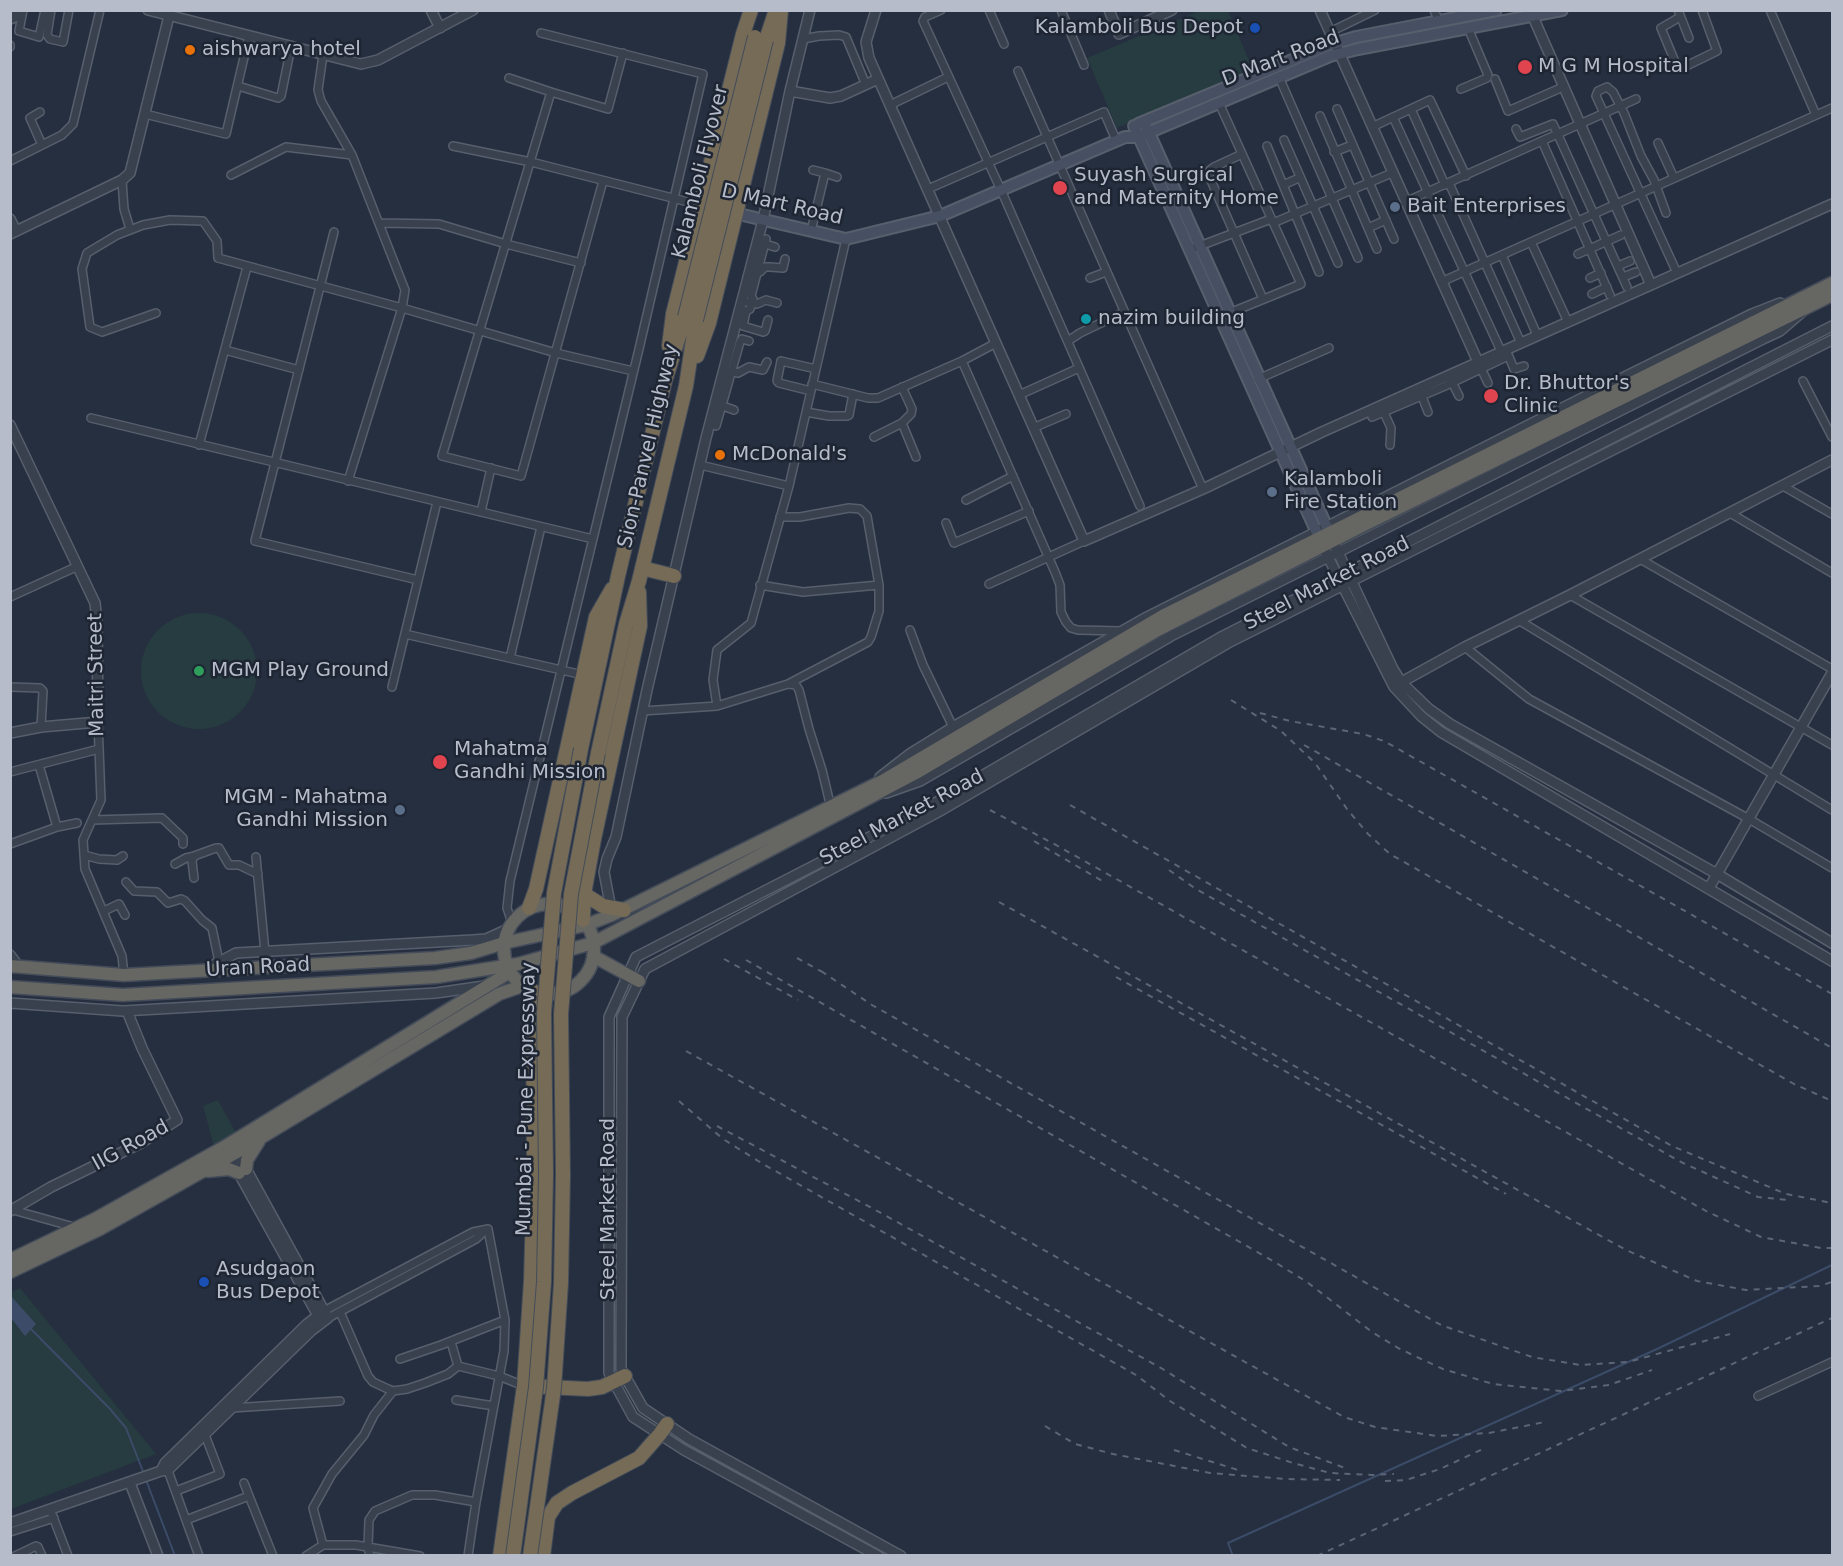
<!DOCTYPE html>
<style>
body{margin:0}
#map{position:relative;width:1843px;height:1566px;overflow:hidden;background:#252f3f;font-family:"DejaVu Sans",sans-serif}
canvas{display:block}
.frame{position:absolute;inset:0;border:12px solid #b6bcca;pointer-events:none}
</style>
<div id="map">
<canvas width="1843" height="1566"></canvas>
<div class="frame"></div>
</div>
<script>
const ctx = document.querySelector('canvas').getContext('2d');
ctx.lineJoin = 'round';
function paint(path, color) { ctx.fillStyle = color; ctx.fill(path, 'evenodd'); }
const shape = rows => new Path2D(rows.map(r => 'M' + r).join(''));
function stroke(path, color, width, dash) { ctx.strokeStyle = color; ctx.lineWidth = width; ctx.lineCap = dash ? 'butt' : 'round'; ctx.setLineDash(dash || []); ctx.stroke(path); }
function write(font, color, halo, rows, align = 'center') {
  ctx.font = font + ' "DejaVu Sans",sans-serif'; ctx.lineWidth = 5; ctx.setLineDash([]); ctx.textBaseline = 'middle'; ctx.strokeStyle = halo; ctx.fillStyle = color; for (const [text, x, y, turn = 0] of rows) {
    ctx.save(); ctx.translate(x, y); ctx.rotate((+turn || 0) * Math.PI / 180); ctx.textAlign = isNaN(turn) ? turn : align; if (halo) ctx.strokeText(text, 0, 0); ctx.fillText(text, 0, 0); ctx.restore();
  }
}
paint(shape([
 [1199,11,1228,11,1253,70,1117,128,1087,58],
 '141 671a58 58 0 1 1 116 0a58 58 0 1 1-116 0Z',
 [218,1100,236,1133,214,1146,203,1106],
 [20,1288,156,1454,11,1509,10,1293]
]), '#273c40');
paint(shape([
 [10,1295,36,1324,25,1336,11,1318]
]), '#3b4b68');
stroke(shape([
 [29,1327,110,1409,126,1428,144,1474],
 [146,1480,175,1556],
 [1233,1556,1228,1543,1657,1349,1832,1265]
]), '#3b4b68', 2);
const minor = shape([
 [23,10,19,31,39,37,45,10],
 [51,10,47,35,50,39,63,42,69,10],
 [941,10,925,17,923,21,1001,190,1140,506],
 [989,10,1004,44],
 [1061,10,1084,65],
 [1434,10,1439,22],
 [1678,10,1689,38],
 [1770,10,1816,115],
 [1680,17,1661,28,1678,69,1680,69,1717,51,1702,10],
 [10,20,15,18,16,10],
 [1330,32,1375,10],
 [803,39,819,36,839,35,846,37,866,85],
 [10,45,10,47],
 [323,55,318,90,321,101,352,155,405,290,402,308,348,481],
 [1018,71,1203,489],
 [1279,77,1358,258],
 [509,78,551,92],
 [1495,79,1508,111,1563,87],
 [238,86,278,98,281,96,291,47],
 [1461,89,1487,78,1488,75,1468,28],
 [1219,103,1301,284,1227,314],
 [890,105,948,77],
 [1337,109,1394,239],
 [1411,109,1445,185],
 [40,112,30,118,42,145],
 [145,114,226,134,249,36],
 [1320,116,1377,249],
 [1393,117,1501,351],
 [1372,127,1430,100,1466,176],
 [1516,129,1520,137,1553,124,1627,287],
 [1284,140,1338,263],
 [1542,141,1610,295],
 [1658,143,1674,178],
 [453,146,531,162,700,205],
 [1267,146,1319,272],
 [1334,152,1352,145],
 [1242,154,1214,167,1210,170,1209,176,1263,299],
 [10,161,62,135,73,124,100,10],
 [813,170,825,173],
 [231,175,286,147,352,155],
 [122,180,124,209,130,229],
 [603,181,521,476,442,456,551,92,608,109,623,53],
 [1449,183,1521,343],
 [1283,185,1299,178],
 [928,189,1104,112,1116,140],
 [1405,202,1636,99],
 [1666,213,1654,180,1641,156,1624,113,1613,92,1607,87,1598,91,1596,96,1677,273],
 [379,223,439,224,506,244,581,263],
 [1273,223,1392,173],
 [1368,228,1386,220],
 [811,231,825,173,837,177],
 [334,232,255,541,418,580],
 [766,239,751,296,753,299,750,309,746,311,743,326,763,332,765,331,768,320],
 [1531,242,1568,322],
 [765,244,775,247],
 [1189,250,1271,219],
 [1578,254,1621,235],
 [1502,255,1537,335],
 [1618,266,1630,261],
 [755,271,760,272,765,267,770,267,783,268,785,259],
 [1623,277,1636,272],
 [1090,278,1106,272],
 [1590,278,1601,273],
 [1441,282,1832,108],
 [1592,294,1607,287],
 [747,302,757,304,766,300,777,303],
 [156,313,102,332,90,327,82,269,87,253,117,235,143,225,170,220,203,221,217,241,218,258,402,308,556,353,633,371],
 [1068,341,1080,333,1124,312],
 [225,350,299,370],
 [1507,352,1514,369,1524,366],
 [962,361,1055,572,1060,585,1061,612,1066,622,1071,628,1078,630,1121,631],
 [1479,364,1488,383],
 [729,371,738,373,749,367,763,370,767,362],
 [1258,379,1329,348],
 [1451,380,1459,396],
 [1803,381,1832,437],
 [812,384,868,398,878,398,962,361,996,343],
 [902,387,912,409,911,414,902,423,916,457],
 [811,391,779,383,777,381,781,361,816,369],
 [1421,394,1428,412],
 [1019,395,1079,368],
 [720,405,734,410],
 [1382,408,1391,428,1390,445],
 [806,412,829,416,847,416,849,415,853,394],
 [1372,417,1445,386,1508,356],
 [91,418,593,539],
 [716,426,740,342,742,339,749,341],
 [1033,428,1066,414],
 [874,437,902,423],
 [199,445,247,267],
 [700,465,789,486],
 [1783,486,1832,514],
 [966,500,1013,476],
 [481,512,491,468],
 [1730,513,1832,573],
 [780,517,800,517,849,508,860,509,867,516,879,585],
 [946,523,954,543,1029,511],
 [1640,559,1832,669],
 [989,584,1084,541],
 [760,585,803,592,879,585,879,611,871,637,868,642,788,684],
 [1570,595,1832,745],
 [10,597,78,566],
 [1520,621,1832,810],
 [910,630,923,665,953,727],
 [405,634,583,675],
 [1465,647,1529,699,1749,819,1832,868],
 [510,658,541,527],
 [10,687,40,688,43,691,41,727],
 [392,687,437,502],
 [717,706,713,680,717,650,751,623,789,486,846,239],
 [642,711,717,706,788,684,796,685,799,690,809,729,822,770,831,808],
 [98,722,101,800,83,840,85,869,122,956,124,975],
 [39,765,57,827],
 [10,772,99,749],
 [92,820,162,818,183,838,183,844],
 [10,844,57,827,77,823],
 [84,855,99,859,117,860,123,856],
 [256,857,265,952],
 [175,864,186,858,195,856],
 [194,878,192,861,194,856,216,848,219,848,229,865,239,865,258,874],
 [126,882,134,891,157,892,168,903,181,899,185,901,202,920,212,928,219,962],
 [104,911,119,904,125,915],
 [512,923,507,908,510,881,639,349,703,74,541,33],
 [13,1210,74,1227],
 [324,1311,473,1232,488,1229],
 [340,1312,368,1376,373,1382,388,1389,393,1391,407,1389,425,1383,448,1374,458,1366],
 [328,1318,476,1239,486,1230],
 [451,1342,458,1366,499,1376,524,1386],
 [400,1359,441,1345,505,1320],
 [1758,1396,1832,1362],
 [456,1400,494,1406],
 [232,1408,340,1401],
 [167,1468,199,1556],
 [244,1483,249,1496],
 [176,1491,220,1474,205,1435],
 [50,1509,68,1556],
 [186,1520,249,1496,273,1556],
 [10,1532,54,1518],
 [323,1545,313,1508,332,1474,364,1435,374,1415,393,1391],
 [15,1556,36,1546,38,1547,42,1556],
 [306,1556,323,1545,356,1545,420,1556],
 [370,1556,368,1547,369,1520,375,1511,412,1495,435,1495,476,1502],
 [468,1556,476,1502,504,1351,505,1320,488,1229]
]);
const tertiary = shape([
 [148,10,361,64,378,60,473,10],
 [431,10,440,28],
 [876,10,866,42,869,58,1084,541,1203,489,1322,432,1832,204],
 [1109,10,1119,34,1172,10],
 [1320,10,1478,362],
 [1530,10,1651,285],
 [790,91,830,98,841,96,878,79],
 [10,219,16,231],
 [10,234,122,180,130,173,170,12],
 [10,425,95,603,97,621,98,722,41,727,10,733],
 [1336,548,1393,669,1401,682,1429,709,1450,724,1717,874,1832,943],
 [1325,551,1394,687,1421,716,1441,732,1832,961],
 [1398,684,1465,647,1570,595,1832,460],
 [880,777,911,753,953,727,1147,617,1604,387,1752,314,1780,303],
 [886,793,920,781,1171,636,1765,338,1780,331,1802,312],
 [1709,888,1832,673],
 [611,909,604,872,607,859,616,837,647,690,706,438,763,220,790,91,810,10],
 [10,955,19,967],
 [206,969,236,953,473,940,486,939,508,929],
 [10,1003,123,1011,436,993,484,986],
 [227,1152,321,1321],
 [10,1211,51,1187,141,1143,177,1120,142,1048,127,1011],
 [161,1471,165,1463,307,1324,324,1311],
 [130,1483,158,1556],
 [10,1523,161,1471,168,1470,311,1331,328,1318,234,1147],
 [878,1556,684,1450,633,1417,609,1373,609,1017,636,957,932,805,1223,636,1832,326],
 [901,1556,689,1439,643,1408,621,1369,622,1017,645,969,938,812,1228,643,1832,340]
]);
const secondary = shape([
 [1144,122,1333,541],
 [1138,124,1326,46,1356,37,1496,10],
 [1134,126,1322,544],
 [730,212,846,239,940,216,1125,137,1138,137,1330,56,1358,49,1562,10]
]);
const trunk = shape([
 '504 949a45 45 0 1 1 90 0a45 45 0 1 1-90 0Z',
 [593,956,639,981],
 [10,966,124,975,435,958,471,953,504,943,586,925,612,915,884,780,1166,614,1832,283],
 [10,987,123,995,436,977,518,964,593,943,916,773,1154,632,1364,525,1832,295],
 [246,1169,247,1160,259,1141],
 [208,1171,229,1169,239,1173],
 [10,1260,95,1219,224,1147,510,972],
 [10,1272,100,1229,237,1152,499,994,522,986]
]);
const motorway = shape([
 [766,40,776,10],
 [669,346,673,314,743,34,751,10],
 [697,356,709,323,778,43,781,10],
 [642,568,674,576],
 [581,749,618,576,665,381,685,317],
 [598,753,626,624,639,581,686,386,696,320],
 [584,894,603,906,624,910],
 [529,908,536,889,596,617,612,589],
 [583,920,584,894,594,839,640,626,639,592],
 [526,1386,588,1389,602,1387,625,1376],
 [500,1556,524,1386,531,1281,534,1174,533,991],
 [543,1556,548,1517,557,1503,572,1493,639,1458,660,1434,667,1424]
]);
stroke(minor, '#575f6d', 10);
stroke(tertiary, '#575f6d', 12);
stroke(secondary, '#575f6d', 14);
stroke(trunk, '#444c5a', 15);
stroke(motorway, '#444c5a', 16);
stroke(minor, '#39414f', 7);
stroke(tertiary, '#39414f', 9);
stroke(secondary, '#475062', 10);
stroke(trunk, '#666662', 12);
stroke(motorway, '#756b56', 14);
stroke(shape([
 [1231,700,1281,731,1315,763,1347,809,1368,834,1390,854,1794,1084,1832,1101],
 [1260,713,1290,721,1363,734,1384,741,1832,994],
 [1304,745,1832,1048],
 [1070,805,1672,1146,1786,1194,1832,1203],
 [990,810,1056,845,1706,1211,1761,1237,1821,1248,1832,1248],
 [1034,841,1104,882],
 [1169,870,1196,889,1681,1162,1758,1197,1788,1200],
 [999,902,1626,1250,1697,1281,1746,1290,1819,1286,1832,1282],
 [797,958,826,974],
 [724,959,798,1000],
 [746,960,1273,1261,1307,1282,1372,1332,1398,1348,1419,1358,1443,1369,1493,1384,1561,1391,1609,1385,1652,1370],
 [821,971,872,1005,1441,1325,1532,1357,1580,1365,1628,1362,1730,1334],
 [1116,977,1506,1194],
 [686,1051,1344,1417,1375,1427,1437,1436,1489,1433,1545,1422],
 [679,1101,723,1139,763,1164,1136,1375,1170,1401,1247,1448,1293,1463,1330,1473,1372,1475,1394,1474],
 [717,1126,870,1207,1161,1368,1289,1447,1345,1468],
 [1045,1426,1075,1444,1113,1454,1210,1473,1286,1479,1340,1480],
 [1174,1450,1238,1470],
 [1385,1481,1406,1480,1440,1469,1485,1448],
 [1317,1556,1832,1318]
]), '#5b6576', 2, [6, 6]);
const motorwayBridge = shape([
 [685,317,755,37],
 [696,320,766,40],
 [513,1556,536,1387,544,1282,546,1174,544,1013,554,893,581,749],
 [530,1556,554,1388,561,1283,563,1175,561,1014,571,894,598,753]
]);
stroke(motorwayBridge, '#444c5a', 16, []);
stroke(motorwayBridge, '#756b56', 14);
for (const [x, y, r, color] of [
 [1255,28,6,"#1a4fb4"],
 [190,50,6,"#e8710a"],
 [1525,67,8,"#e0444e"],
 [1060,188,8,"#e0444e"],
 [1395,207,6,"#5c6f8a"],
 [1086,319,6,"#0f9aa8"],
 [1491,396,8,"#e0444e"],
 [720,455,6,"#e8710a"],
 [1272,492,6,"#5c6f8a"],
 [199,671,6,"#2e9e5b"],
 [440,762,8,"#e0444e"],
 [400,810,6,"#5c6f8a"],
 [204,1282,6,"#1a4fb4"]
]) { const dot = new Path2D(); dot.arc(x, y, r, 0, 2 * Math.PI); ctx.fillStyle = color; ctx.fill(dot); stroke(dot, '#1e2634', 2); }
write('20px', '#b6bcca', '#1e2634', [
 ["Kalamboli Bus Depot",1243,28,"right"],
 ["aishwarya hotel",202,50],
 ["M G M Hospital",1538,67],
 ["Suyash Surgical",1074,176],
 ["and Maternity Home",1074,199],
 ["Bait Enterprises",1407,207],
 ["nazim building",1098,319],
 ["Dr. Bhuttor's",1504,384],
 ["Clinic",1504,407],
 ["McDonald's",732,455],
 ["Kalamboli",1284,480],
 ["Fire Station",1284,503],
 ["MGM Play Ground",211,671],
 ["Mahatma",454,750],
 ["Gandhi Mission",454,773],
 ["MGM - Mahatma",388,798,"right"],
 ["Gandhi Mission",388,821,"right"],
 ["Asudgaon",216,1270],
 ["Bus Depot",216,1293]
], 'left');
write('20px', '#b6bcca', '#1e2634', [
 ["D Mart Road",1281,59,-21],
 ["Kalamboli Flyover",701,172,-76],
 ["D Mart Road",782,205,13],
 ["Sion-Panvel Highway",649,446,-77],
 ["Steel Market Road",1327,584,-27],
 ["Maitri Street",97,675,-91],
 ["Steel Market Road",902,818,-28],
 ["Uran Road",258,968,-3],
 ["Mumbai - Pune Expressway",527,1099,-89],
 ["IIG Road",131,1146,-29],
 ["Steel Market Road",609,1209,-90]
]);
</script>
